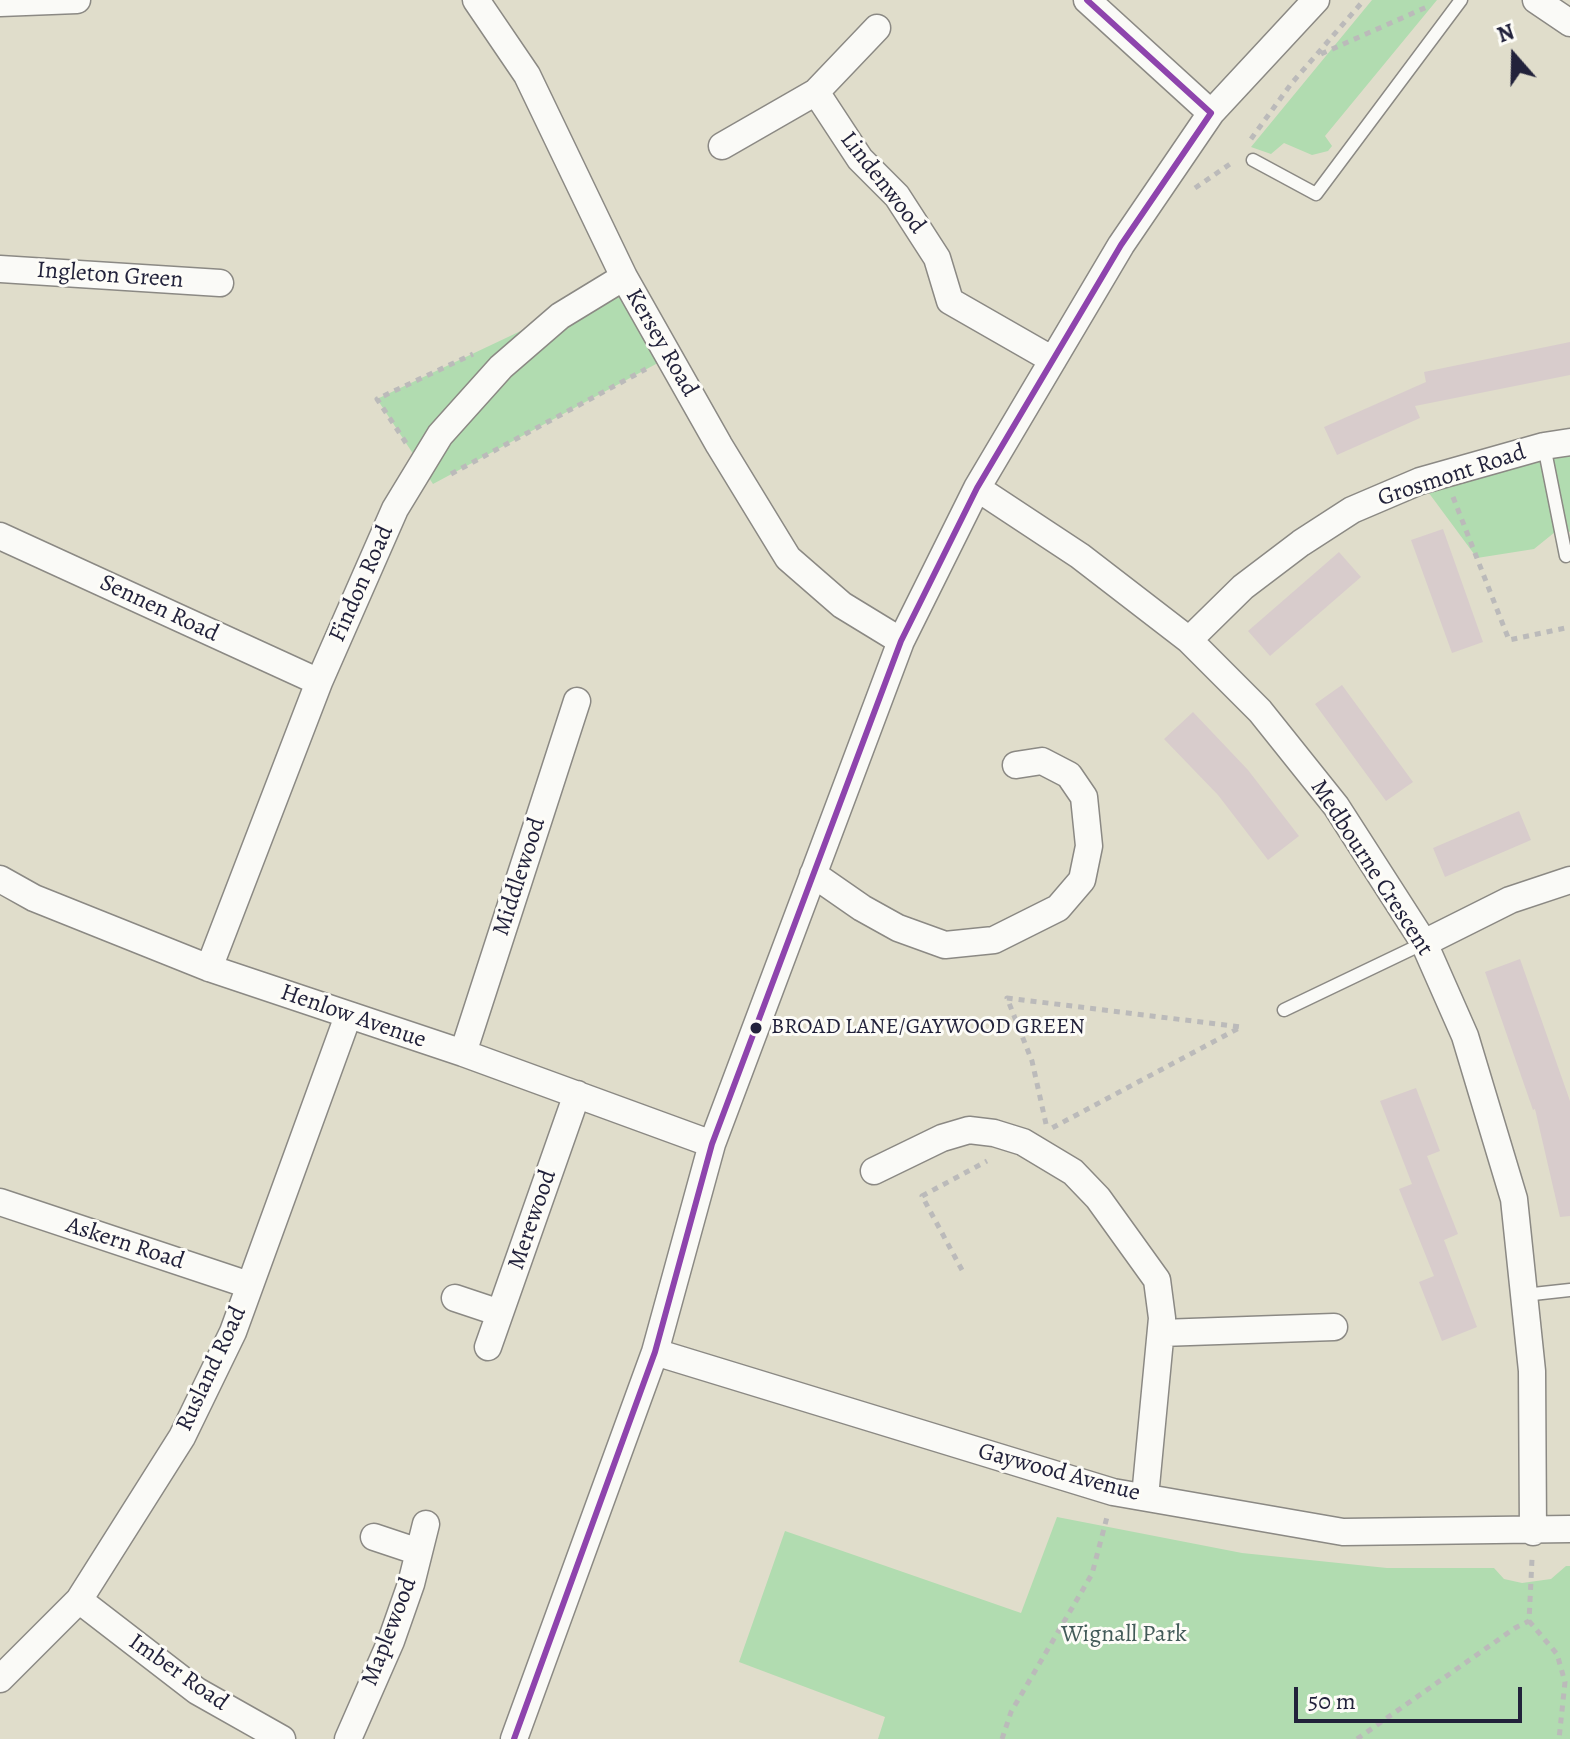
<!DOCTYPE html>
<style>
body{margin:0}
#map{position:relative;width:1570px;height:1739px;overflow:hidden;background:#e0ddcb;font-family:Alegreya,serif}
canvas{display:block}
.north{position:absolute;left:1474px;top:16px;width:80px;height:80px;-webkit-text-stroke:6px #fdfcf7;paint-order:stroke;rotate:340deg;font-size:22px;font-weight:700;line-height:32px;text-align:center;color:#22223b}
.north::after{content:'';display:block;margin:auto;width:28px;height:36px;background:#22223b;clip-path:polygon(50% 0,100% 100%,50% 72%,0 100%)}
.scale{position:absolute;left:1294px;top:1687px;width:228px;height:36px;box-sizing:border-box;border:4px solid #22223b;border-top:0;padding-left:10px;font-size:24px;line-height:28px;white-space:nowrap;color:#22223b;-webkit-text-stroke:6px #fdfcf7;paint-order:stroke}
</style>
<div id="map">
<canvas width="1570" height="1739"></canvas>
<div class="north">N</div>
<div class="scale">50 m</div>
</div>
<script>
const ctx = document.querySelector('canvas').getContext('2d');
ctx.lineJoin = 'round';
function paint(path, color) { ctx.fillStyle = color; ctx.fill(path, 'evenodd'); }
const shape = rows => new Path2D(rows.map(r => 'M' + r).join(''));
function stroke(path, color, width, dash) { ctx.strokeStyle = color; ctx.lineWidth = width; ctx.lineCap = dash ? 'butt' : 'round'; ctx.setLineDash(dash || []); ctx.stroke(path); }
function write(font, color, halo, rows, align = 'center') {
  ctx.font = font + ' Alegreya,serif'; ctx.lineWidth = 6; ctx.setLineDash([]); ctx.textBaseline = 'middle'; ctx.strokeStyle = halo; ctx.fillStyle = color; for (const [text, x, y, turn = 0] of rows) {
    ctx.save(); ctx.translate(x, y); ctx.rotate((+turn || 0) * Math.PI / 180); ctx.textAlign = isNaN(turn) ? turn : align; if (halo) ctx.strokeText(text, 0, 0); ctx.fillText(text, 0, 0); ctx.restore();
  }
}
paint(shape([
 [1372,0,1437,0,1325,136,1332,146,1328,151,1312,155,1284,143,1271,154,1251,147],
 [624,277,669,357,433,484,377,399,582,302],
 [1570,442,1570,532,1560,528,1534,549,1477,558,1420,481],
 [1057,1517,1242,1553,1387,1568,1494,1568,1504,1579,1522,1583,1551,1579,1566,1566,1570,1566,1570,1739,878,1739,885,1717,739,1662,785,1531,1021,1613]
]), '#b1dcb0');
paint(shape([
 [1570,342,1570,375,1415,406,1420,418,1337,455,1324,427,1426,382,1424,372],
 [1443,529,1483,642,1452,653,1411,540],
 [1339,552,1361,577,1270,656,1248,631],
 [1342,685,1413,782,1386,801,1315,704],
 [1193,712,1248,770,1299,836,1268,860,1218,795,1164,739],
 [1519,811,1531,840,1445,877,1433,848],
 [1520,959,1570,1101,1570,1216,1560,1217,1535,1109,1533,1110,1485,972],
 [1416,1088,1440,1151,1427,1156,1458,1234,1444,1240,1477,1327,1442,1341,1419,1282,1434,1276,1399,1189,1412,1184,1380,1101]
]), '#d8cccc');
const lane = shape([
 [1253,160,1316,194,1461,0],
 [1544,446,1566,556],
 [1284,1010,1424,943],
 [1524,1295,1570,1290]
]);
const street = shape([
 [476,0,527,75,624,277,719,445,788,558,842,605,901,641],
 [1087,0,1211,113],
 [1536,0,1570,23],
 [0,3,77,0],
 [816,92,877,28],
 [722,146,816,92,860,159,897,196,937,258,950,301,1053,360],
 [0,269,220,283],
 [977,488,1080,556,1189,640,1260,711,1336,806,1424,943,1465,1036,1514,1199,1532,1371,1533,1532],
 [0,536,319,682],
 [1189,640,1243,587,1301,543,1352,510,1420,481,1544,446,1570,442],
 [813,874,862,908,898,928,945,945,994,940,1058,908,1082,880,1089,846,1084,797,1069,775,1042,761,1016,765],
 [0,879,34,898,209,968,463,1053,712,1144],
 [1424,943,1510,900,1570,880],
 [209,968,319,682,395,509,440,435,501,367,560,316,624,277],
 [463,1053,577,701],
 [874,1171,942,1138,969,1130,994,1133,1023,1142,1073,1172,1098,1198,1157,1280,1162,1318,1145,1497],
 [0,1202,249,1285],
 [455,1298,500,1313],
 [1161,1333,1334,1327],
 [488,1347,577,1094],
 [655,1352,1113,1492,1343,1532,1570,1529],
 [374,1537,419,1552],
 [79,1600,197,1691,282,1739],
 [0,1679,79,1600,182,1437,233,1332,348,1016],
 [348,1739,391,1641,411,1584,426,1524],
 [514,1739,655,1352,712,1144,901,641,977,488,1121,245,1211,113,1316,0]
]);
stroke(lane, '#8b8984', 15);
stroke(street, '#8b8984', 29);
stroke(shape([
 [1321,54,1429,6],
 [1251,139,1291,84,1364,0],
 [1195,188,1233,162],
 [406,443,377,399,473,354],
 [451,474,646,369],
 [1453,497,1509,640,1570,627],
 [1046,1124,1032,1061,1007,998,1241,1027,1052,1128],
 [962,1270,922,1196,987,1161],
 [1529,1621,1557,1654,1565,1682,1559,1739],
 [1002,1739,1011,1712,1092,1574,1107,1517],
 [1357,1739,1515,1628,1529,1621,1532,1559]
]), '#bbbaba', 5, [6, 6]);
stroke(lane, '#fafaf7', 12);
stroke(street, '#fafaf7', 26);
stroke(shape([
 [1087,0,1211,113],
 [514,1739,655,1352,712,1144,901,641,977,488,1121,245,1211,113]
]), '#8e44ad', 6);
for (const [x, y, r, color] of [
 [756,1028,7,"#22223b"]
]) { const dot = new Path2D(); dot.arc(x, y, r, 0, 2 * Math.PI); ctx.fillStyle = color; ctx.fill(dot); stroke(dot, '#fdfcf7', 3); }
write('22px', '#22223b', '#fdfcf7', [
 ["BROAD LANE/GAYWOOD GREEN",771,1028]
], 'left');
write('24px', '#22223b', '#fdfcf7', [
 ["Lindenwood",882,183,52],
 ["Ingleton Green",110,276,4],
 ["Kersey Road",661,343,60],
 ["Grosmont Road",1452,476,-18],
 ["Findon Road",362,584,-66],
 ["Sennen Road",159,609,25],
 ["Medbourne Crescent",1371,868,57],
 ["Middlewood",520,877,-72],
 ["Henlow Avenue",353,1017,19],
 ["Merewood",533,1220,-71],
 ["Askern Road",125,1244,18],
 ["Rusland Road",212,1369,-65],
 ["Gaywood Avenue",1059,1473,15],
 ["Maplewood",390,1632,-69],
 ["Imber Road",178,1673,35]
]);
write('24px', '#425a58', '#fdfcf7', [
 ["Wignall Park",1124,1635]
]);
</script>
